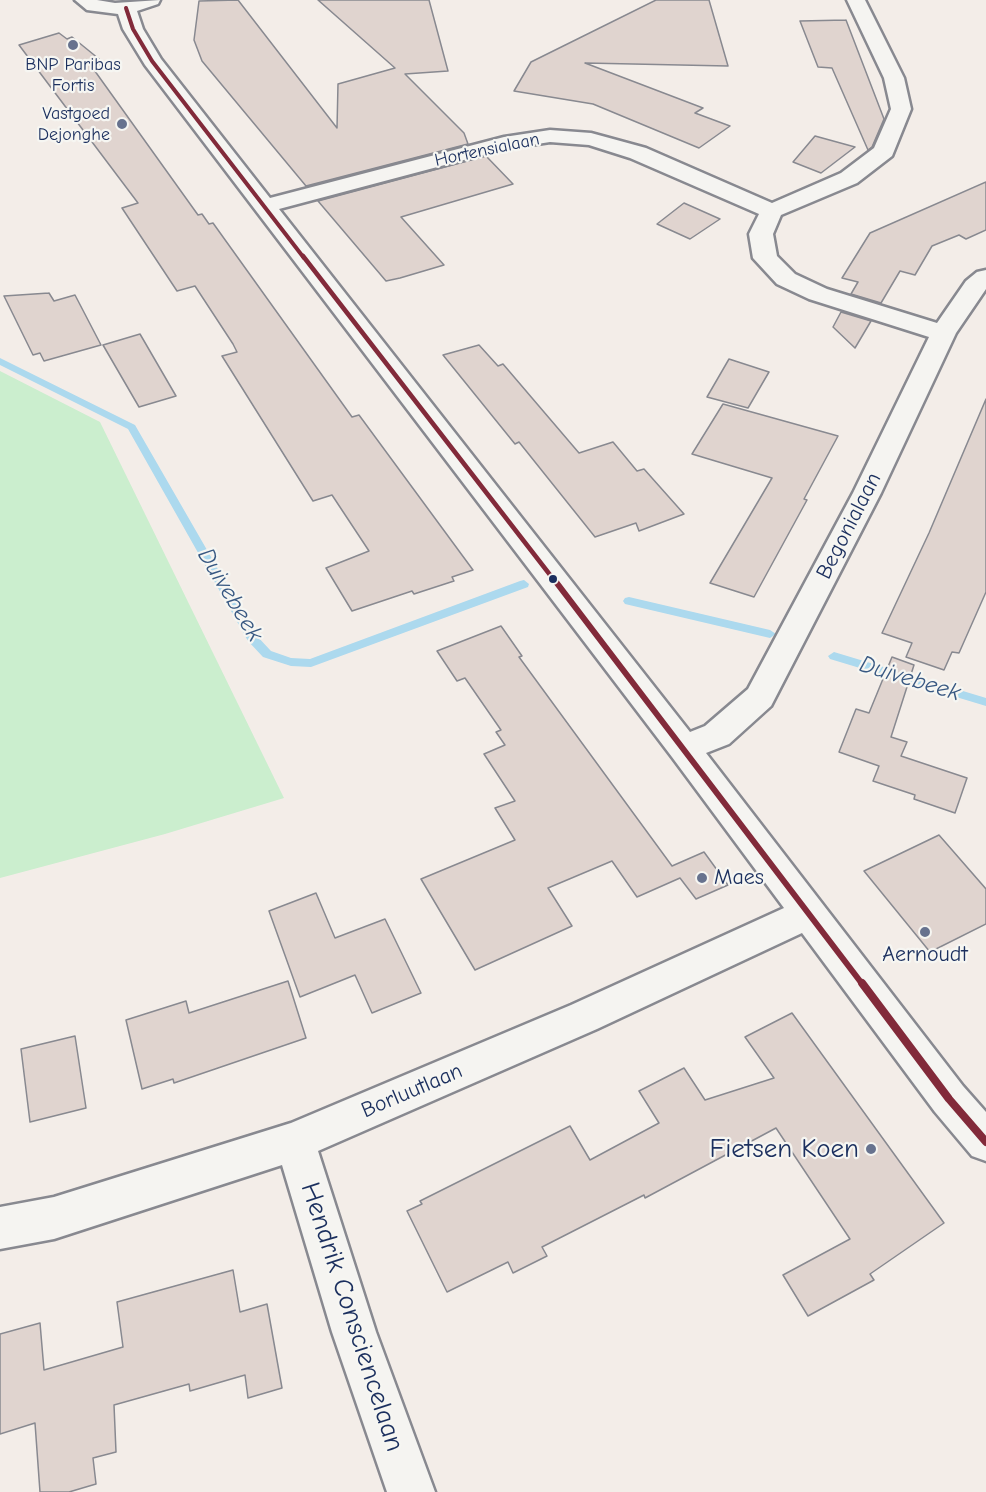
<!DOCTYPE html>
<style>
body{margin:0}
canvas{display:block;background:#f3ede8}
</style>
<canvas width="986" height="1492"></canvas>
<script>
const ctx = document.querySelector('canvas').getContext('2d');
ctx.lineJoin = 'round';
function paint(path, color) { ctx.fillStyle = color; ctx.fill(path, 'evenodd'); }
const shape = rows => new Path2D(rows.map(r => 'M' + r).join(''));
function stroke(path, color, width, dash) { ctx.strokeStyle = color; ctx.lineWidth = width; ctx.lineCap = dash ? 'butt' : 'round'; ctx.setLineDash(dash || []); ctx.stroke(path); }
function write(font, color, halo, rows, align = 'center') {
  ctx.font = font + ' "Comic Neue",sans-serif'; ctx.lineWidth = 4.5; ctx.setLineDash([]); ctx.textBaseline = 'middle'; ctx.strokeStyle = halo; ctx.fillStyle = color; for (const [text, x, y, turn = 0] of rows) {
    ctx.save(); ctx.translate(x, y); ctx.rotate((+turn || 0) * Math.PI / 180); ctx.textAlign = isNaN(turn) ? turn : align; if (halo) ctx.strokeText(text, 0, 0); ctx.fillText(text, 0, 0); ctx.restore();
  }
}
paint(shape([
 [0,371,100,422,284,798,165,834,0,878]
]), '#cbeece');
paint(shape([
 [0,358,135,425,256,635,271,651,291,658,310,659,520,581,524,580,529,584,528,587,311,667,291,666,263,657,248,641,128,429,0,365,0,358],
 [629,597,770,630,776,634,770,638,625,604,623,601,625,598,629,597],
 [834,652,986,698,986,706,830,659,828,656,834,652]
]), '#acd9ee');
const building = shape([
 [238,0,337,128,338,84,395,68,318,0,429,0,448,71,405,74,464,133,468,144,306,186,202,61,194,40,199,1,238,0],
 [656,0,709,0,728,66,585,63,703,108,695,113,730,126,699,148,593,104,514,91,531,62,656,0],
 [846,20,884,119,872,147,868,150,832,68,818,67,800,21,846,20],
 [59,33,67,39,72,37,104,63,92,67,198,215,202,214,209,224,213,223,352,417,359,415,473,570,452,577,454,581,414,594,412,591,352,611,326,568,369,551,332,495,313,501,222,356,237,352,233,344,195,286,177,291,122,208,138,203,19,45,59,33],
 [815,136,855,147,821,173,793,162,815,136],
 [486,156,513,184,401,217,444,265,400,278,386,281,318,201,486,156],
 [986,182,986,230,966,239,959,235,932,246,915,275,900,271,881,303,851,294,858,282,842,278,870,233,986,182],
 [684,203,720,219,690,239,657,224,684,203],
 [49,293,54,301,75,295,101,345,44,361,40,353,33,355,4,296,49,293],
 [841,312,871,321,855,348,833,327,841,312],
 [140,334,176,396,139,407,103,345,140,334],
 [479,345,498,366,503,364,579,453,613,442,637,471,644,469,684,514,639,531,636,523,595,537,519,442,515,444,443,355,479,345],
 [729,359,769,372,748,408,707,397,729,359],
 [986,399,986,592,959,653,952,652,944,670,906,657,912,643,882,633,929,533,986,399],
 [723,404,838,436,804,499,807,500,754,597,710,583,772,478,692,454,723,404],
 [501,626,522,656,519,657,672,866,704,852,728,885,696,899,680,878,637,897,612,861,548,888,572,926,475,970,421,879,515,840,495,808,515,801,484,754,505,745,496,732,501,730,465,678,457,681,437,651,501,626],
 [892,657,914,665,891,737,907,742,901,756,967,778,955,813,914,799,915,795,873,781,879,766,839,752,856,709,869,713,892,657],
 [939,835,986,889,986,924,930,952,864,871,939,835],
 [316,893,335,938,385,919,421,993,372,1013,355,975,300,997,269,911,316,893],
 [288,981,306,1038,174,1083,173,1079,142,1089,126,1020,186,1001,189,1013,288,981],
 [792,1013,944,1223,870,1274,874,1280,808,1316,783,1275,850,1239,776,1128,645,1198,644,1195,542,1247,547,1256,513,1273,508,1262,447,1292,407,1211,422,1204,420,1201,570,1126,590,1160,659,1123,639,1091,684,1068,705,1100,774,1078,745,1037,792,1013],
 [75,1036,86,1108,30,1122,21,1049,75,1036],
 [233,1270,240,1312,267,1304,282,1388,248,1398,245,1375,190,1391,189,1384,114,1405,116,1452,93,1458,96,1484,69,1492,40,1492,35,1423,0,1434,0,1334,40,1323,44,1370,123,1347,117,1302,233,1270]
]);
paint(building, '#e0d4cf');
stroke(building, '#888990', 1.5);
const minor = shape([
 [75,0,97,0,115,3,160,0,158,4,137,11,143,29,161,59,270,198,504,137,550,130,591,133,646,148,772,203,841,173,874,148,891,109,884,78,847,0,865,0,904,78,911,109,892,156,857,183,781,215,773,234,777,256,795,274,827,289,937,323,966,281,977,272,986,270,986,289,956,333,881,493,771,706,729,744,706,753,963,1086,986,1112,986,1161,972,1156,935,1112,802,933,597,1029,318,1151,376,1332,435,1492,387,1492,332,1332,282,1165,54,1239,0,1249,0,1207,54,1197,291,1123,571,1005,784,908,672,757,145,65,123,29,118,14,87,10,75,0],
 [550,142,589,145,630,158,759,214,749,234,753,258,777,284,809,299,929,337,853,493,748,689,705,726,690,732,279,209,505,149,550,142]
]);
stroke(minor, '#888990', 5);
paint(minor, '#f5f4f1');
stroke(shape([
 [126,8,133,29,152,61,304,258]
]), '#822a3a', 4);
stroke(shape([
 [303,256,554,580]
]), '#822a3a', 4.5);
stroke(shape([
 [553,578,863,985]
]), '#822a3a', 6);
stroke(shape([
 [862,983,949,1099,986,1142]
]), '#822a3a', 8);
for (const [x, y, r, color] of [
 [73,45,6,"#67728e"],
 [122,124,6,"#67728e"],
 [553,579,5,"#1b2f5e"],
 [702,878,6,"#67728e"],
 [925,932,6,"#67728e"],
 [871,1149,6,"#67728e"]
]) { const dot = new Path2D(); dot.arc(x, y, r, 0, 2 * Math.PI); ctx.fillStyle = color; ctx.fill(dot); stroke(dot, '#f6f6f2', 2); }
write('18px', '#1b2f5e', '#f6f6f2', [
 ["BNP Paribas",73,65],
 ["Fortis",73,86],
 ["Vastgoed",110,114,"right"],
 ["Dejonghe",110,135,"right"]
]);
write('18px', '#1b2f5e', '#f6f6f2', [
 ["Hortensialaan",487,150,-12]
]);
write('22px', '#1b2f5e', '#f6f6f2', [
 ["Begonialaan",849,526,-63],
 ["Borluutlaan",412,1091,-23]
]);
write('22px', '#1b2f5e', '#f6f6f2', [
 ["Maes",714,878],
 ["Aernoudt",925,955,"center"]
], 'left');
write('italic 24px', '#385882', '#f6f6f2', [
 ["Duivebeek",230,595,59],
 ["Duivebeek",910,679,17]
]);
write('27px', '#1b2f5e', '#f6f6f2', [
 ["Fietsen Koen",859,1149]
], 'right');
write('27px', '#1b2f5e', '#f6f6f2', [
 ["Hendrik Consciencelaan",352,1317,72]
]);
</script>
